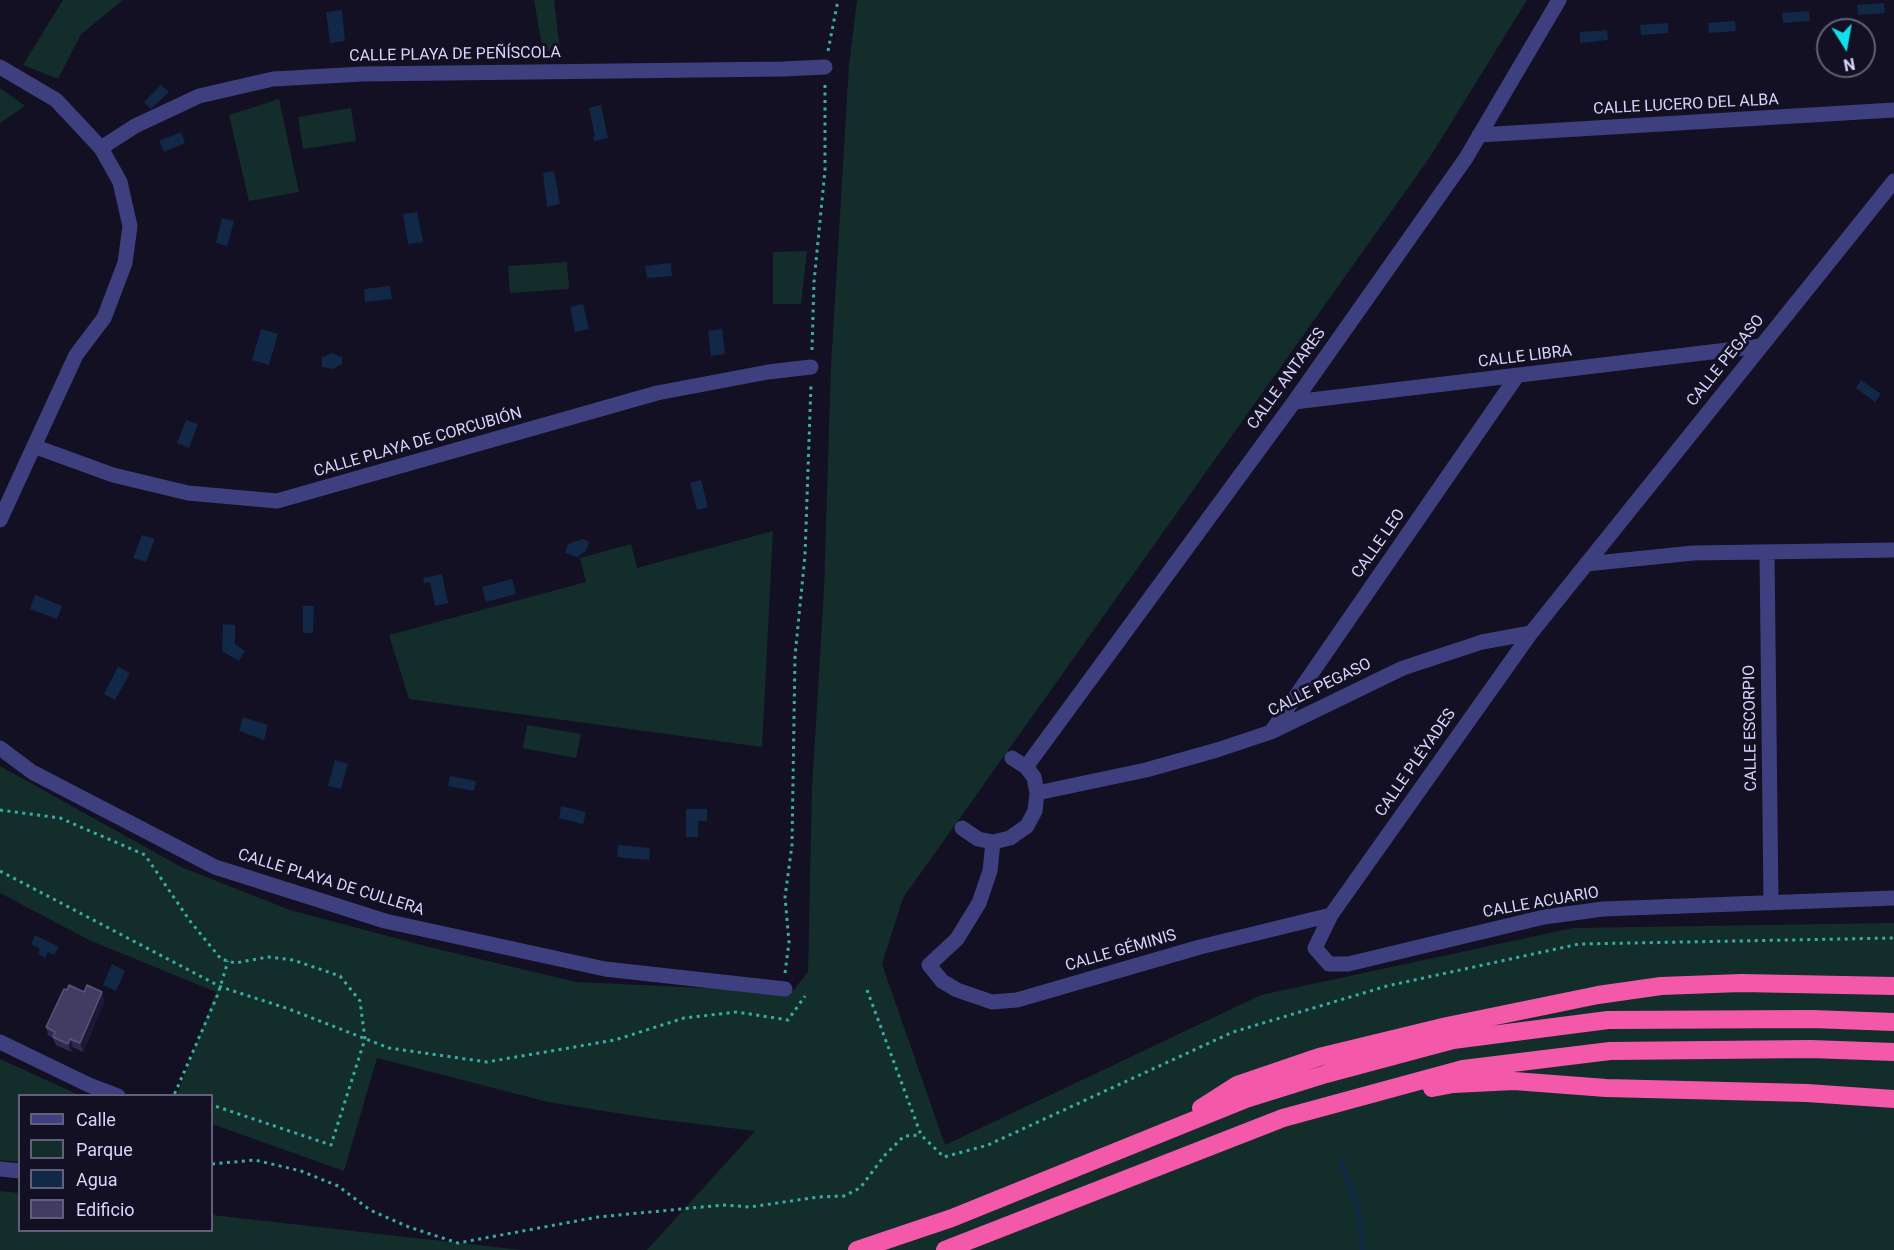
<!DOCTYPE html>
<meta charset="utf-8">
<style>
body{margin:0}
#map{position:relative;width:1894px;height:1250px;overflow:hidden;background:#131023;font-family:Roboto,sans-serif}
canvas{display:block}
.legend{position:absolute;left:18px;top:1094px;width:195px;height:138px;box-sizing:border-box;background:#131023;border:2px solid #625f7a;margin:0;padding:8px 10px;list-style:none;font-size:18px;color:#d8d5fc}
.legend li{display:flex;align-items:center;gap:12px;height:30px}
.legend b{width:30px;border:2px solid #625f7a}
.north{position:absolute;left:1816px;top:18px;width:60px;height:60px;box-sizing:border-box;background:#131023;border:2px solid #625f7a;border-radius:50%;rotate:169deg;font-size:16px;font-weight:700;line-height:24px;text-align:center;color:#d8d5fc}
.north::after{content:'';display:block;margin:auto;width:21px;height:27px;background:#10e0ed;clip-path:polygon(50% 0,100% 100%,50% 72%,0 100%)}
</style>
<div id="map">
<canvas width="1894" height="1250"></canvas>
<ul class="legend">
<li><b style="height:8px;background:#3e3f7f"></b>Calle</li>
<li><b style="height:16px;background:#132d2b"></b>Parque</li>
<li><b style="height:16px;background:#112846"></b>Agua</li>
<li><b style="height:16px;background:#423c62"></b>Edificio</li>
</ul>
<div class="north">N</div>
</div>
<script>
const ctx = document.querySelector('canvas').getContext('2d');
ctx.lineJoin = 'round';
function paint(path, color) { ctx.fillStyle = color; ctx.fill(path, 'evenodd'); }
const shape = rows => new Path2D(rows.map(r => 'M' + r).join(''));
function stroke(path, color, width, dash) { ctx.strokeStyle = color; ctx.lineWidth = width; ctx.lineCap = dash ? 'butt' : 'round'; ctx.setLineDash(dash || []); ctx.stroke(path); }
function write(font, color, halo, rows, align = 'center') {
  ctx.font = font + ' Roboto,sans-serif'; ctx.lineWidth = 6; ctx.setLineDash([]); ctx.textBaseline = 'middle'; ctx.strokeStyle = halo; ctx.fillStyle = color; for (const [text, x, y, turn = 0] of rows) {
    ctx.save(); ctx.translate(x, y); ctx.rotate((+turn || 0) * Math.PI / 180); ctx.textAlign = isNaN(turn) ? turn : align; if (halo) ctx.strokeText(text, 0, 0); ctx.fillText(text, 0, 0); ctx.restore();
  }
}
paint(shape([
 [63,0,123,0,81,34,58,79,23,65],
 [534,0,554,0,560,50,543,52],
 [857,0,1527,0,1430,157,903,898,882,964,945,1145,1261,995,1573,928,1894,923,1894,1250,647,1250,755,1131,648,1118,548,1102,377,1058,344,1171,212,1124,212,1096,177,1095,216,992,89,940,0,893,0,766,181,867,290,910,425,946,576,982,792,992,808,972,812,789,824,590,831,365,849,65],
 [0,88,25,106,0,123],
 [279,99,299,192,249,201,229,115],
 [351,108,356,141,303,149,298,117],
 [807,251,801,304,773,304,773,252],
 [567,262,569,289,510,293,508,266],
 [773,531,762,747,409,699,389,635,586,582,580,558,631,544,637,568],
 [527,725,581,734,576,758,523,748],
 [0,1059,79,1095,20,1096,19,1162,0,1160],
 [0,1191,19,1193,20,1230,212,1230,212,1215,522,1250,0,1250]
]), '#132d2b');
paint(shape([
 [1884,3,1885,13,1858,15,1857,5],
 [342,10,345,41,330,43,326,12],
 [1809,11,1810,21,1783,23,1782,13],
 [1735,21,1736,31,1709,33,1708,23],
 [1668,23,1668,33,1641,35,1640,25],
 [1607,30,1608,40,1580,43,1580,32],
 [161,85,169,92,151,109,144,102],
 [601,105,608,138,594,141,593,137,595,136,589,108],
 [181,132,185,143,164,152,159,141],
 [554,171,560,204,547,207,543,173],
 [417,212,423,242,408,244,403,214],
 [222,218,234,221,227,246,216,243],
 [671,263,672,276,647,278,645,266],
 [390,286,392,299,365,302,364,289],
 [583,304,589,329,575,332,570,307],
 [261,329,278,334,269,365,252,360],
 [722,329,725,354,711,356,708,331],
 [332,353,342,357,342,364,333,369,322,367,322,357],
 [1861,380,1881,394,1875,402,1856,388],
 [186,420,198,424,189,448,177,443],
 [701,480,708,507,697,510,690,483],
 [142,535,155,539,146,562,133,558],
 [583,539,589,542,586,551,577,557,565,553,568,544],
 [442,574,448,603,435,606,430,582,424,583,423,578],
 [512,579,516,594,486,602,482,587],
 [35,595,62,606,57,619,30,609],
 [303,606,314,606,313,633,303,633],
 [223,624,235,625,235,644,245,651,239,661,222,651],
 [118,667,130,673,115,700,104,694],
 [243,717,268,725,264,740,239,731],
 [335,760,348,764,341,789,328,786],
 [450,776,476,781,474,791,448,786],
 [561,806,586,812,583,824,559,818],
 [686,809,707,809,707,821,698,821,698,837,686,837],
 [618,845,650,848,649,860,617,857],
 [35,935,59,947,54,955,48,952,45,958,38,954,40,949,31,944],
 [112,964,125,971,116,991,103,985]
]), '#112846');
stroke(shape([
 [1341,1160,1359,1214,1363,1250]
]), '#112846', 5);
stroke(shape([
 [828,51,838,0],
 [812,350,814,282,825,170,825,82],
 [0,810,60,818,145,855,190,921,221,959,235,963,268,957,293,960,340,976,360,1001,365,1039,331,1145,212,1105],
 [0,871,221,987,289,1009,389,1048,487,1062,615,1040,684,1018,737,1012,788,1020,805,996],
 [785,973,789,942,785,897,792,845,795,656,805,555,811,384],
 [867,990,921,1135,944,1157,988,1145,1233,1032,1387,986,1579,944,1894,938],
 [183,1096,175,1093,218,994,228,961],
 [212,1164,255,1160,301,1171,338,1186,370,1210,409,1227,458,1243,598,1217,723,1205,750,1207,818,1197,844,1196,860,1188,885,1155,904,1136,921,1135]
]), '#37aea2', 3, [3, 4.5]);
stroke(shape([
 [0,67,56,100,101,148,120,182,130,226,125,263,104,318,76,355,0,520],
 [1479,135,1894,110],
 [101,148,135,126,199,96,273,79,363,74,783,69,825,67],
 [1294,402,1761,346],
 [36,447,113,475,188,493,277,501,657,393,768,372,811,367],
 [1767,552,1771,903],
 [1586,564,1693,553,1894,550],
 [1531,633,1331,915,1315,948,1329,964,1348,964,1544,917,1603,909,1894,898],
 [1271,732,1517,376],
 [0,748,32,772,215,867,385,921,605,969,785,989],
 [1026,767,1294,402,1466,158,1559,0],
 [1037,793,1146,770,1217,750,1271,732,1403,668,1482,642,1531,633,1894,181],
 [962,828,978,839,993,842,1010,838,1027,826,1035,811,1037,793,1034,777,1026,767,1012,758],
 [993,842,990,871,979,903,957,939,929,965,942,981,957,990,992,1002,1017,1000,1200,947,1331,915],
 [0,1042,89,1085,118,1096],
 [0,1169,20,1171]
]), '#3e3f7f', 15);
stroke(shape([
 [1432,1088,1453,1084,1514,1081,1606,1088,1807,1093,1894,1099],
 [1201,1108,1237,1085,1319,1057,1447,1026,1598,995,1661,986,1741,983,1894,986],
 [857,1250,952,1218,1246,1099,1326,1074,1453,1040,1608,1020,1812,1019,1894,1022],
 [945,1250,1283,1118,1463,1069,1610,1051,1811,1049,1894,1052]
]), '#f459a9', 18);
paint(shape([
 [67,990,105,1000,83,1052,73,1047,71,1052,56,1045,53,1038,48,1035,46,1027]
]), '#302a50');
paint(shape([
 [102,992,105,1000,83,1052,80,1043],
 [70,1039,73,1047,71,1052,68,1044]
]), '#1d1836');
const building = shape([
 [69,985,84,992,87,985,102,992,80,1043,70,1039,68,1044,53,1037,55,1032,46,1027,64,989,67,990,69,985]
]);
paint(building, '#423c62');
stroke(building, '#59547a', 1.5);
write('16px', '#d8d5fc', '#131023', [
 ["CALLE PLAYA DE PEÑÍSCOLA",455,55,-1],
 ["CALLE LUCERO DEL ALBA",1686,105,-3],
 ["CALLE LIBRA",1525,357,-7],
 ["CALLE PEGASO",1726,361,-51],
 ["CALLE ANTARES",1287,379,-54],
 ["CALLE PLAYA DE CORCUBIÓN",418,443,-16],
 ["CALLE LEO",1379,544,-55],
 ["CALLE PEGASO",1320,688,-26],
 ["CALLE ESCORPIO",1751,728,-91],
 ["CALLE PLÉYADES",1416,763,-55],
 ["CALLE PLAYA DE CULLERA",331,883,17],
 ["CALLE ACUARIO",1541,903,-10],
 ["CALLE GÉMINIS",1121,951,-16]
]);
</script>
